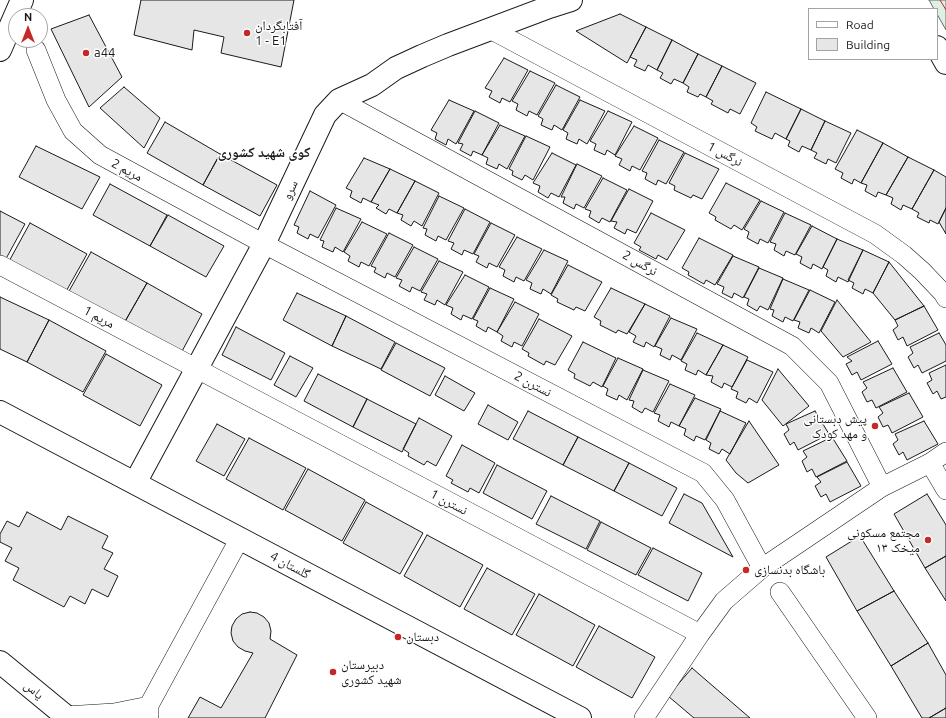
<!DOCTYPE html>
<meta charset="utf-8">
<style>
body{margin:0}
#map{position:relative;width:946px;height:718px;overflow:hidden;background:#fff;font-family:Ubuntu,sans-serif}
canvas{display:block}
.legend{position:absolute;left:808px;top:8px;width:130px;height:52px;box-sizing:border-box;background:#fff;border:1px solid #a3a3a3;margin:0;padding:5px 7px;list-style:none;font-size:12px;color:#1a1a1a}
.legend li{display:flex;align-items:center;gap:8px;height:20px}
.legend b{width:20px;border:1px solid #a3a3a3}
.north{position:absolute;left:8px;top:8px;width:40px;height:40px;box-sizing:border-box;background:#fff;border:1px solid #a3a3a3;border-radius:50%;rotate:0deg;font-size:11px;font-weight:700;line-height:16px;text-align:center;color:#1a1a1a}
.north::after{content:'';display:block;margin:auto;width:14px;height:18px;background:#c62828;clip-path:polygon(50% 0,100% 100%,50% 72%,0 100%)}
</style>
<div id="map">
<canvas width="946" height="718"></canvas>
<ul class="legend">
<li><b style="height:5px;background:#fff"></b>Road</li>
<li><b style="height:11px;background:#e6e6e6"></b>Building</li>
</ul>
<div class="north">N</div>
</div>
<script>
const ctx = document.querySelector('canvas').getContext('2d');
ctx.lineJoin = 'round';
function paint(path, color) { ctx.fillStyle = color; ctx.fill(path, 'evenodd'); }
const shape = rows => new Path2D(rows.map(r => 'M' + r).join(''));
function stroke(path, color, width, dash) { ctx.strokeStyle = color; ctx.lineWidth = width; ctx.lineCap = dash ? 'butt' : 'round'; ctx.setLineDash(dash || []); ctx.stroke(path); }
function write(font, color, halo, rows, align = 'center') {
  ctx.font = font + ' Ubuntu,"Noto Naskh Arabic",sans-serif'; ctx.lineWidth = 3; ctx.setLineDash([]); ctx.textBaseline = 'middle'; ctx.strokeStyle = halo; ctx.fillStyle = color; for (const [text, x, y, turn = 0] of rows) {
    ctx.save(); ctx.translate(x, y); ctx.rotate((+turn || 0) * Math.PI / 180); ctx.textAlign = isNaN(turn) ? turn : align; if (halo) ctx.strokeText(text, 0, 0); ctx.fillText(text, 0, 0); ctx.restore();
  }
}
const green = shape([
 [929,0,946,0,946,30,937,14,937,9,934,9,929,0]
]);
paint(green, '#e0efe3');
stroke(green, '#6a6a6a', 1);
const building = shape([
 [141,0,294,0,281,67,221,53,224,37,194,30,192,50,134,35,141,0],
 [620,14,646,27,627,63,576,31,620,14],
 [89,15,122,77,89,107,51,29,89,15],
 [646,27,672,40,657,70,648,65,645,71,634,66,637,60,630,57,646,27],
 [672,40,698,54,683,83,674,79,671,84,660,78,663,73,657,70,672,40],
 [698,54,722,66,706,97,700,94,698,97,687,92,689,87,683,83,698,54],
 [504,58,528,70,510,102,502,98,500,103,489,97,492,91,485,88,504,58],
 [722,66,756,83,740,114,730,109,728,113,711,104,713,101,706,97,722,66],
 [530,71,555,83,537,115,529,111,527,116,516,110,518,104,512,101,530,71],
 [556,85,580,97,562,130,554,125,552,130,541,125,543,119,538,116,556,85],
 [124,87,160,118,144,148,100,108,124,87],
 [766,92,801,109,786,139,775,133,772,139,755,131,757,127,751,123,766,92],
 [449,100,474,111,456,144,448,139,446,145,435,139,437,133,431,130,449,100],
 [580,100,605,111,587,144,579,139,577,144,566,139,568,133,563,130,580,100],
 [801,109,825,121,811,150,802,146,799,152,788,146,790,141,786,139,801,109],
 [475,111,499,123,482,155,473,151,471,156,460,150,463,144,458,143,475,111],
 [608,111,632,122,615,155,607,150,605,155,594,150,596,144,590,141,608,111],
 [825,121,851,133,836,163,828,159,826,164,814,158,817,153,811,150,825,121],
 [165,122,220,154,203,185,147,153,165,122],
 [500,125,525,136,507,169,499,164,497,169,486,164,488,158,482,155,500,125],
 [634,126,658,138,640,170,632,166,630,171,619,165,622,159,615,156,634,126],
 [857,130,883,143,861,183,854,179,852,184,841,178,843,173,835,169,857,130],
 [526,136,550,147,533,180,525,175,522,180,512,175,513,171,509,169,526,136],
 [659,140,684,152,666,184,658,180,656,185,645,179,647,173,642,171,659,140],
 [883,143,908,157,886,195,878,192,876,197,865,191,867,185,861,183,883,143],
 [36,146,100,177,82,209,19,177,36,146],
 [552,153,576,165,559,197,551,193,548,198,538,192,540,186,533,183,552,153],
 [685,153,719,169,702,199,693,195,691,198,674,190,675,186,669,183,685,153],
 [220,154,277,185,260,216,203,185,220,154],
 [908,157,934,170,912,209,903,205,901,210,891,204,893,198,886,195,908,157],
 [364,158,390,169,371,202,363,198,361,203,350,197,352,191,346,188,364,158],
 [577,164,602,176,584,208,576,204,574,209,563,203,565,197,561,197,577,164],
 [390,169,415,181,397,213,389,209,386,214,376,208,379,205,371,202,390,169],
 [934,170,946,177,946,208,938,224,930,220,929,223,917,217,919,213,912,209,934,170],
 [603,178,627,190,610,222,602,218,599,223,589,217,591,211,585,209,603,178],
 [415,181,439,193,422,226,414,221,411,226,401,220,403,215,397,213,415,181],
 [726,183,760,200,742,230,734,225,731,229,715,220,716,217,709,213,726,183],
 [110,184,167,215,150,246,93,215,110,184],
 [629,189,653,201,636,233,627,229,625,234,614,228,617,222,611,221,629,189],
 [310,191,336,205,318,238,310,234,308,239,297,233,299,227,294,225,310,191],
 [439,196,464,208,446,240,438,236,436,241,425,235,427,229,423,228,439,196],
 [761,201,784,212,768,243,760,239,758,244,747,238,749,232,744,229,761,201],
 [336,208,361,219,343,252,335,247,333,252,322,247,324,241,320,240,336,208],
 [946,208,946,234,939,222,946,208],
 [465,209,490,222,473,254,464,250,462,255,451,249,454,243,448,241,465,209],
 [0,211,25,224,2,266,0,264,0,211],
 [651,213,685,230,667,260,658,255,656,259,639,250,641,247,634,243,651,213],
 [785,213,811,225,795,255,786,251,784,256,774,250,776,244,770,242,785,213],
 [168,215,224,246,206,277,150,246,168,215],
 [362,222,387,234,369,266,361,262,359,267,348,261,350,256,344,252,362,222],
 [30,223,87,254,64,295,7,265,30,223],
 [491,223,515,235,497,267,489,263,487,268,476,262,479,256,474,254,491,223],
 [812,226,837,239,822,269,813,264,811,269,800,263,802,257,796,254,812,226],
 [389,233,413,245,395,277,387,273,385,278,374,272,376,268,371,266,389,233],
 [517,237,542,249,524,281,516,277,514,282,503,276,505,270,499,267,517,237],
 [699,238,733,255,715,285,706,280,704,284,688,275,689,272,682,268,699,238],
 [837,239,863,250,848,282,838,277,836,282,826,276,828,270,823,267,837,239],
 [414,247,438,259,420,291,412,287,410,292,399,286,402,280,396,278,414,247],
 [544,250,568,261,551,294,543,289,541,294,530,289,532,283,526,280,544,250],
 [863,250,889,262,873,293,865,289,863,294,852,288,854,283,848,280,863,250],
 [91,252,147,283,123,325,68,293,91,252],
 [733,256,759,267,743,298,734,293,732,298,722,293,724,287,717,284,733,256],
 [439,261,463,272,445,305,437,300,435,305,424,300,427,294,421,292,439,261],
 [889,262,924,306,895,320,873,293,889,262],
 [568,265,602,282,585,311,576,307,574,310,557,302,558,299,551,295,568,265],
 [759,268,783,278,768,310,760,306,757,311,747,305,749,299,744,297,759,268],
 [465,275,489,287,472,319,463,315,461,320,451,314,453,308,446,305,465,275],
 [783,279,809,290,793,321,785,317,783,322,772,316,774,310,770,309,783,279],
 [147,283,202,314,180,355,123,325,147,283],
 [490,288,514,299,497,332,488,327,486,332,476,326,478,321,473,319,490,288],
 [611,288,645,304,627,334,618,330,616,333,600,325,601,321,594,317,611,288],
 [810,290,835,302,819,333,811,328,809,333,798,328,800,322,794,320,810,290],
 [297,293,346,316,332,346,283,320,297,293],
 [0,297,49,320,27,362,0,349,0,297],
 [837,300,871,342,843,357,821,331,837,300],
 [515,302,539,314,522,346,514,342,512,347,501,341,503,336,497,332,515,302],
 [645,304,670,316,654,347,646,342,644,347,633,342,636,336,629,332,645,304],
 [924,306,938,330,907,346,903,337,898,340,893,330,898,326,895,320,924,306],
 [346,316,395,342,381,369,332,346,346,316],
 [671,318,697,329,681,360,672,355,670,360,660,355,662,349,655,346,671,318],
 [539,319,572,336,555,365,546,361,544,365,528,356,529,353,522,349,539,319],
 [49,320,106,351,83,392,27,362,49,320],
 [236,327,285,353,271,380,222,355,236,327],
 [697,333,723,345,706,375,698,370,696,375,685,370,687,364,681,361,697,333],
 [939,333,946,345,946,361,922,373,918,365,914,368,908,357,913,353,910,347,939,333],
 [878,341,892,364,861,380,857,372,852,375,846,364,852,361,847,357,878,341],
 [583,342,616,358,602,387,593,382,590,386,574,378,575,374,568,370,583,342],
 [396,343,445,368,430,396,381,370,396,343],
 [723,345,748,357,732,387,724,383,722,388,711,382,713,376,706,375,723,345],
 [106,354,162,385,140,426,83,395,106,354],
 [290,356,313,368,296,397,274,385,290,356],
 [618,358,643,369,627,400,619,395,617,400,606,395,608,389,603,386,618,358],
 [747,360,773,372,757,403,749,398,746,403,736,398,738,392,731,389,747,360],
 [946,365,946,397,941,399,937,391,933,394,927,383,932,380,929,373,946,365],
 [893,368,907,392,876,408,872,400,867,402,862,392,867,388,863,382,893,368],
 [778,369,809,406,783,426,762,400,778,369],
 [643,370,669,381,653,412,645,408,642,413,632,407,634,401,629,400,643,370],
 [318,374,367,399,353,427,304,401,318,374],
 [445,376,475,393,464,411,435,395,445,376],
 [670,384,695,395,679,426,671,422,669,427,658,421,660,415,654,413,670,384],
 [909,393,923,417,892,433,888,425,883,427,878,417,883,413,879,407,909,393],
 [695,398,721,409,705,440,696,436,694,441,684,435,686,429,679,426,695,398],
 [367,399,416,424,402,452,353,427,367,399],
 [488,405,518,422,508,440,478,424,488,405],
 [528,411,578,437,563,465,513,439,528,411],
 [720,411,746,423,730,454,722,449,719,454,709,449,711,443,706,440,720,411],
 [815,411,829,434,798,450,794,442,790,445,784,434,789,430,786,424,815,411],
 [419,418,452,436,436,466,427,461,424,465,408,456,409,453,403,449,419,418],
 [749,421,779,465,748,483,736,473,726,460,749,421],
 [924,421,938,444,907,460,903,452,899,455,893,444,898,440,895,434,924,421],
 [217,424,245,439,224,476,196,461,217,424],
 [578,437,629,463,614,491,563,465,578,437],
 [832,437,847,461,816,477,812,469,807,472,802,461,807,457,803,451,832,437],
 [249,438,306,468,283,510,226,479,249,438],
 [462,445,495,463,479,493,470,488,468,492,451,483,453,480,446,476,462,445],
 [847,462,861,486,830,502,826,494,821,497,815,486,821,482,817,477,847,462],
 [629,463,677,488,662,516,614,491,629,463],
 [497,465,547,491,532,519,483,493,497,465],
 [308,469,365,500,342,541,285,510,308,469],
 [684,494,702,503,733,557,669,523,684,494],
 [927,494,946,525,946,556,925,568,894,514,927,494],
 [551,496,600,521,586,549,536,524,551,496],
 [366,502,423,533,400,574,343,543,366,502],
 [27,512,61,530,68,516,108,536,102,548,113,553,104,569,118,576,108,597,92,589,85,604,70,596,64,607,13,580,19,568,5,561,12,548,0,542,0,534,7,521,19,527,27,512],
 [601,522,651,548,636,575,587,550,601,522],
 [427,535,483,565,460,607,404,576,427,535],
 [860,536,894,591,857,611,826,557,860,536],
 [653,548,702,573,688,601,638,575,653,548],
 [946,556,946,601,925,568,946,556],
 [487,568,535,594,512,635,464,609,487,568],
 [894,591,928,643,891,666,857,611,894,591],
 [539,594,595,625,573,666,516,635,539,594],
 [250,612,257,613,264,617,269,623,271,631,270,639,297,655,265,718,188,718,200,697,221,708,253,653,245,651,238,647,233,641,231,633,232,626,236,619,242,614,250,612],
 [599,626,655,657,632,698,576,667,599,626],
 [928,643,946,675,946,708,929,718,922,718,891,666,928,643],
 [692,668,750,718,694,718,668,696,692,668],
 [946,708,946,718,929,718,946,708]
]);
paint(building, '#e6e6e6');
stroke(building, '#1a1a1a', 1);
const street = shape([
 [490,29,875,234,904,255,922,271,943,293,946,298],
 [36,50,56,100,73,131,100,155,264,244,703,473,725,500,762,568],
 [339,100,792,346,829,383,882,487],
 [0,265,700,634],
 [930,463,946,490],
 [780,592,867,718],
 [65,716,114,713,149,706,149,715],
 [142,718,240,538],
 [644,718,700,634,724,601,762,568,882,487,930,463,946,452]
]);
const secondary = shape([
 [937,47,946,63],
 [0,50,22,0],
 [0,412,580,718],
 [135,483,264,244,325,115,339,100,372,85,396,68,422,56,448,45,549,7,571,0],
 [0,662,68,718]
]);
stroke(street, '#1a1a1a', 20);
stroke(secondary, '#1a1a1a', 24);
stroke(street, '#fff', 19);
stroke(secondary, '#fff', 22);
stroke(shape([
 [940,0,946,10]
]), '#c62828', 1, [14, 3, 2, 3]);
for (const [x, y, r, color] of [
 [247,33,4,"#c62828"],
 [86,53,4,"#c62828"],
 [875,426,4,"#c62828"],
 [928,540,4,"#c62828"],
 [746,570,4,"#c62828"],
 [398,637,4,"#c62828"],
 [333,672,4,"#c62828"]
]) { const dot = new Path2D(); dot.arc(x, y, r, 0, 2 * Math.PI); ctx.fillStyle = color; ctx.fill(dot); stroke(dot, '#fff', 1.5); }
write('13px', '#1a1a1a', '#fff', [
 ["آفتابگردان",255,26],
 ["1 - E1",255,41],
 ["a44",94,53],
 ["پیش دبستانی",867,419,"right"],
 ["و مهد کودک",867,434,"right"],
 ["مجتمع مسکونی",920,533,"right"],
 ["میخک ۱۳",920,548,"right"],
 ["باشگاه بدنسازی",754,570],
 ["دبستان",406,637],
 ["دبیرستان",341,665],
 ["شهید کشوری",341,680]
], 'left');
write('13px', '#1a1a1a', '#fff', [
 ["نرگس 1",725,154,28],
 ["مریم 2",127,170,28],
 ["سرو",290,190,-65],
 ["نرگس 2",640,263,29],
 ["مریم 1",99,317,28],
 ["نسترن 2",533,384,28],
 ["نسترن 1",449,502,28],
 ["گلستان 4",290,565,28],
 ["یاس",34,690,40]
]);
write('bold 14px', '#1a1a1a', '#fff', [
 ["کوی شهید کشوری",264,152]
]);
</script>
